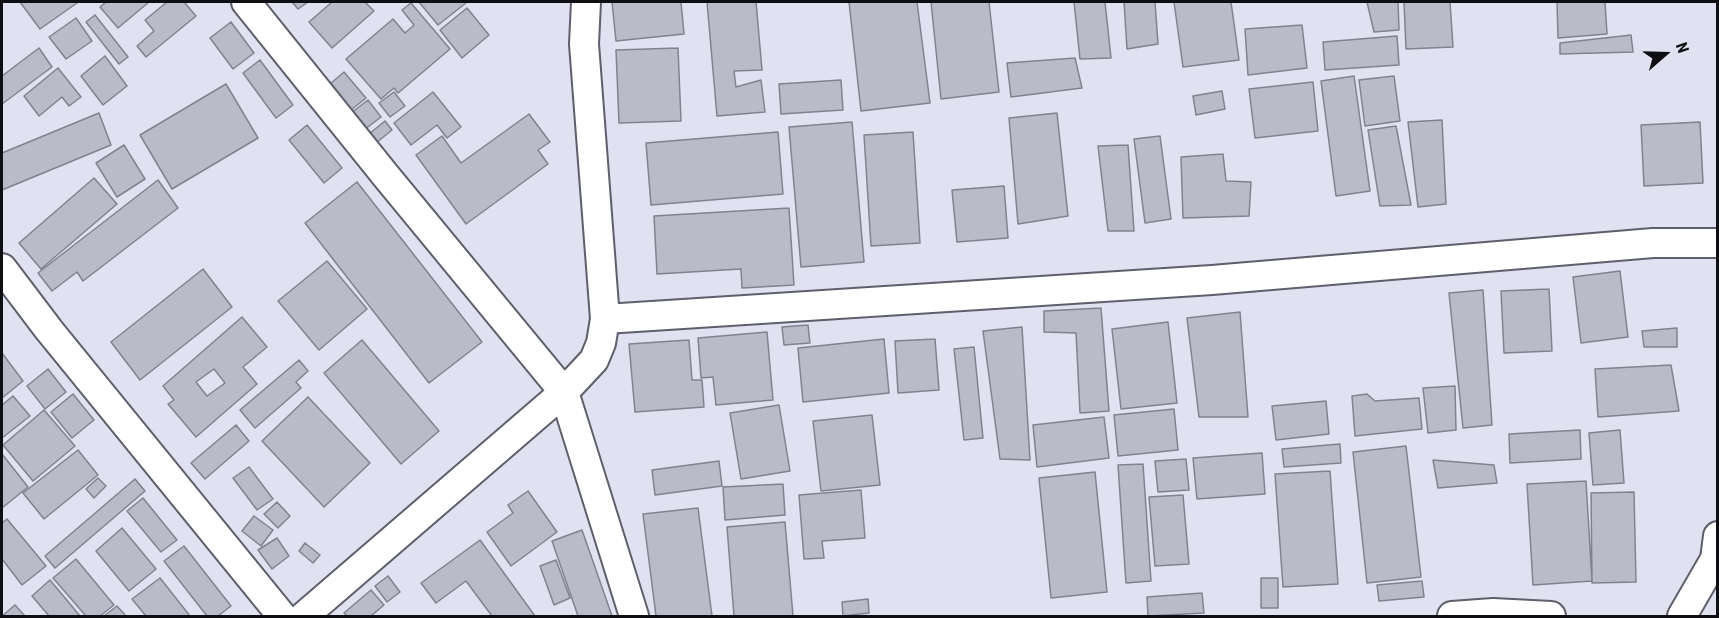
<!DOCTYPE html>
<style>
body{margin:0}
#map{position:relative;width:1719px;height:618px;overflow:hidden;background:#e1e2f1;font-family:"Roboto Condensed",sans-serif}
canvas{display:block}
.frame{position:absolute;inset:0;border:3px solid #0e0e13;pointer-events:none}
.north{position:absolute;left:1635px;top:24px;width:60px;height:60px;-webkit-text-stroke:4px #e1e2f1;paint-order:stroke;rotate:70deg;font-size:16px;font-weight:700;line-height:24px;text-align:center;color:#0e0e13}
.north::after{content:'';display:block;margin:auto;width:21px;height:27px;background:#0e0e13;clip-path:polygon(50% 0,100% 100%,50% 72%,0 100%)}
</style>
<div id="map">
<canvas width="1719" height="618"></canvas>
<div class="frame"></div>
<div class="north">N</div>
</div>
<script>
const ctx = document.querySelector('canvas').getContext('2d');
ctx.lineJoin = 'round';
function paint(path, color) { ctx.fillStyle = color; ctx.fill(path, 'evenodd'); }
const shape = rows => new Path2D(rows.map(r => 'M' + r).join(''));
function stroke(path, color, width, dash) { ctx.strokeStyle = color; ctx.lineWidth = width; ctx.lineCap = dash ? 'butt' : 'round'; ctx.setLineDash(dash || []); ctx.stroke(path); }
const building = shape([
 [20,2,76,2,77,3,40,29,20,2],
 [106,2,149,2,118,28,100,7,106,2],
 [167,2,184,2,196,16,146,57,137,46,154,31,145,20,167,2],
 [292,2,308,2,298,9,292,2],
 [332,2,365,2,374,11,332,48,309,22,332,2],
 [419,2,465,2,466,3,438,25,419,2],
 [612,2,681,2,684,34,616,41,612,2],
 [707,2,756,2,762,70,734,71,736,87,761,80,765,112,717,116,707,2],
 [849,2,917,2,930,103,861,111,849,2],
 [931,2,989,2,999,92,941,99,931,2],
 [1074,2,1105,2,1111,58,1080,59,1074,2],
 [1124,2,1155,2,1158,44,1127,49,1124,2],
 [1174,2,1231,2,1239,60,1183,67,1174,2],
 [1367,2,1398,2,1399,30,1374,32,1367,2],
 [1404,2,1450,2,1453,47,1406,49,1404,2],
 [1557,2,1605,2,1607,34,1558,38,1557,2],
 [411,3,450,49,398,93,394,88,381,99,346,59,393,19,405,33,414,25,402,10,411,3],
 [467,8,489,35,462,58,440,30,467,8],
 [95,15,128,57,119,64,86,22,95,15],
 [76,18,92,41,66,59,49,37,76,18],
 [231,22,254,53,233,69,210,38,231,22],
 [1302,25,1307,68,1248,75,1245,29,1302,25],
 [1631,35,1633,52,1560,54,1560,43,1631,35],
 [1397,36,1399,65,1325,70,1323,42,1397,36],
 [39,48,52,67,2,104,2,76,39,48],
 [678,48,681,121,619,123,616,50,678,48],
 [105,56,127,86,103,105,81,76,105,56],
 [1075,58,1082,88,1011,97,1007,63,1075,58],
 [260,60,293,105,276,118,243,73,260,60],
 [58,68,81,97,69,106,62,97,39,116,24,96,58,68],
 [344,72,366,98,351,110,330,84,344,72],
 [1354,76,1370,191,1336,196,1321,81,1354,76],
 [1394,76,1400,121,1365,126,1359,80,1394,76],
 [841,80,843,110,781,114,779,84,841,80],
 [1313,82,1318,131,1255,138,1249,89,1313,82],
 [226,84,258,138,172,189,140,135,226,84],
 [1222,91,1225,109,1196,115,1193,96,1222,91],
 [394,92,405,106,390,117,379,103,394,92],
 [433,92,461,127,447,138,437,125,411,145,394,123,433,92],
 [368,100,381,117,364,130,351,113,368,100],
 [99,113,111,145,2,190,2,153,99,113],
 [1057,113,1068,216,1018,224,1009,118,1057,113],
 [529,114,550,142,538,150,548,164,466,224,416,155,442,136,461,163,529,114],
 [1442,120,1446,204,1418,207,1408,122,1442,120],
 [385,121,392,130,376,143,369,134,385,121],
 [852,122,864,262,801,267,789,127,852,122],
 [1700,122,1703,183,1644,186,1641,125,1700,122],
 [307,125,342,168,324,183,289,140,307,125],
 [1396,126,1411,205,1380,206,1368,130,1396,126],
 [778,132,783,194,651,205,646,143,778,132],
 [913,132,920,243,871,246,864,135,913,132],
 [1160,136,1171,219,1145,223,1134,139,1160,136],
 [124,145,145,179,117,197,96,163,124,145],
 [1128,145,1134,231,1108,231,1098,146,1128,145],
 [1223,154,1226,181,1251,182,1249,216,1183,218,1181,157,1223,154],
 [94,178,117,204,41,269,19,243,94,178],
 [158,180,178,208,83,281,77,272,52,291,38,273,158,180],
 [357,182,482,342,429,383,305,223,357,182],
 [1004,186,1008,238,957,242,952,190,1004,186],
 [789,208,794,285,742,288,741,269,657,274,654,216,789,208],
 [327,261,367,309,319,350,278,301,327,261],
 [203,269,232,307,140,380,111,342,203,269],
 [1620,271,1628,337,1581,343,1573,277,1620,271],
 [1549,289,1552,351,1504,353,1501,291,1549,289],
 [1483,290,1492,425,1463,428,1449,293,1483,290],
 [1101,308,1109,411,1080,413,1076,333,1044,332,1044,311,1101,308],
 [1240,312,1248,417,1199,417,1187,318,1240,312],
 [242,317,267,347,243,367,257,384,196,437,168,404,174,400,163,386,242,317],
 [214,369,225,383,207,396,196,382,214,369],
 [1168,322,1177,403,1121,409,1112,329,1168,322],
 [808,325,810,343,784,345,782,327,808,325],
 [1022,327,1030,460,1000,459,983,331,1022,327],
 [1677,328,1677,347,1644,347,1642,331,1677,328],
 [767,332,773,400,716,405,713,377,701,378,698,338,767,332],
 [884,339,889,393,803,402,798,348,884,339],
 [935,339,939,390,898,393,895,341,935,339],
 [362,340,439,431,401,464,324,373,362,340],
 [689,340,692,380,702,380,704,407,635,412,629,344,689,340],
 [974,347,983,438,964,440,954,349,974,347],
 [2,353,23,381,2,398,2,353],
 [299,360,308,371,296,382,301,388,255,428,240,410,299,360],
 [1671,365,1679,411,1598,417,1595,369,1671,365],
 [48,369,66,392,45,409,27,386,48,369],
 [1455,386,1456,430,1428,433,1423,388,1455,386],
 [73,394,94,420,72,438,51,412,73,394],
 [1367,394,1375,401,1419,398,1422,429,1355,436,1352,396,1367,394],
 [13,396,30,416,2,438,2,405,13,396],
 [308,397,370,463,324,507,262,441,308,397],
 [1326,401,1329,434,1276,440,1272,406,1326,401],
 [779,405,790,471,741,479,730,413,779,405],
 [1174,409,1178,450,1118,456,1114,415,1174,409],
 [44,410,75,446,33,481,3,445,44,410],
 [872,415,880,485,821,491,813,421,872,415],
 [1104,417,1109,458,1037,467,1033,425,1104,417],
 [236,425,249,441,205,479,191,463,236,425],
 [1580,430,1581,459,1510,463,1509,434,1580,430],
 [1620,430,1624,483,1593,485,1589,433,1620,430],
 [1340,444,1341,463,1284,467,1282,449,1340,444],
 [1406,446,1421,577,1367,583,1353,452,1406,446],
 [78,450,98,475,44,519,23,493,78,450],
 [1262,453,1265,494,1197,499,1193,458,1262,453],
 [2,454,28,487,2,508,2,454],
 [1186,459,1189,490,1158,492,1155,461,1186,459],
 [1433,460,1494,465,1497,483,1438,488,1433,460],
 [719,461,722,486,655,495,652,470,719,461],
 [1143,464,1151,581,1126,583,1118,465,1143,464],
 [249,467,273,499,257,510,233,478,249,467],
 [1330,471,1338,584,1283,587,1275,474,1330,471],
 [1095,472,1107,592,1051,598,1039,478,1095,472],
 [98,478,106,486,94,498,86,489,98,478],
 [135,479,145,491,55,568,45,556,135,479],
 [1586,481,1592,581,1533,585,1527,484,1586,481],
 [783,484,785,515,725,520,723,487,783,484],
 [861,490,865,538,822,541,824,558,804,559,799,495,861,490],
 [528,491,557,532,511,566,487,532,513,513,508,505,528,491],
 [1634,492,1636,582,1592,583,1591,493,1634,492],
 [1183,495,1189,564,1155,566,1149,497,1183,495],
 [143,498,177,540,161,552,127,511,143,498],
 [277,502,290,516,278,528,264,514,277,502],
 [698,508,712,616,656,616,643,514,698,508],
 [254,516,273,530,261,546,242,531,254,516],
 [7,519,46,566,22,585,2,559,2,523,7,519],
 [785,522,793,616,734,616,727,527,785,522],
 [122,528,156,569,129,591,96,551,122,528],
 [582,530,612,616,578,616,552,541,582,530],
 [277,538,289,556,272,569,258,550,277,538],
 [480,540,535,616,492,616,466,581,436,603,421,583,480,540],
 [305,543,320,555,313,563,299,551,305,543],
 [184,546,231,606,218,616,207,616,164,561,184,546],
 [76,559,114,605,100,616,86,616,53,578,76,559],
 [556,560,570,598,554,605,540,566,556,560],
 [388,576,400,592,387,602,375,586,388,576],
 [160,578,190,616,146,616,132,599,160,578],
 [1261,578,1278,578,1278,608,1261,608,1261,578],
 [50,580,80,616,49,616,32,596,50,580],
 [1422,581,1424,597,1379,601,1377,585,1422,581],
 [371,590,384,605,371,616,347,616,344,613,371,590],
 [1202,593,1204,613,1148,616,1147,597,1202,593],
 [868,599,869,613,843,616,842,602,868,599],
 [15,605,25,616,2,616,15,605],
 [117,606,126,616,104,616,117,606]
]);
paint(building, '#babbc9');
stroke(building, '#818290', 1.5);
const minor = shape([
 [246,2,386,176,564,392,634,616],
 [2,268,49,330,282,616],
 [605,319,1212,280,1653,243,1718,243],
 [304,616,564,392,594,360,601,343,605,319,584,44,586,2],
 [1452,616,1493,613,1551,616],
 [1682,616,1715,559,1718,536]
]);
stroke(minor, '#5f5f6c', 32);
stroke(minor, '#fff', 28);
</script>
